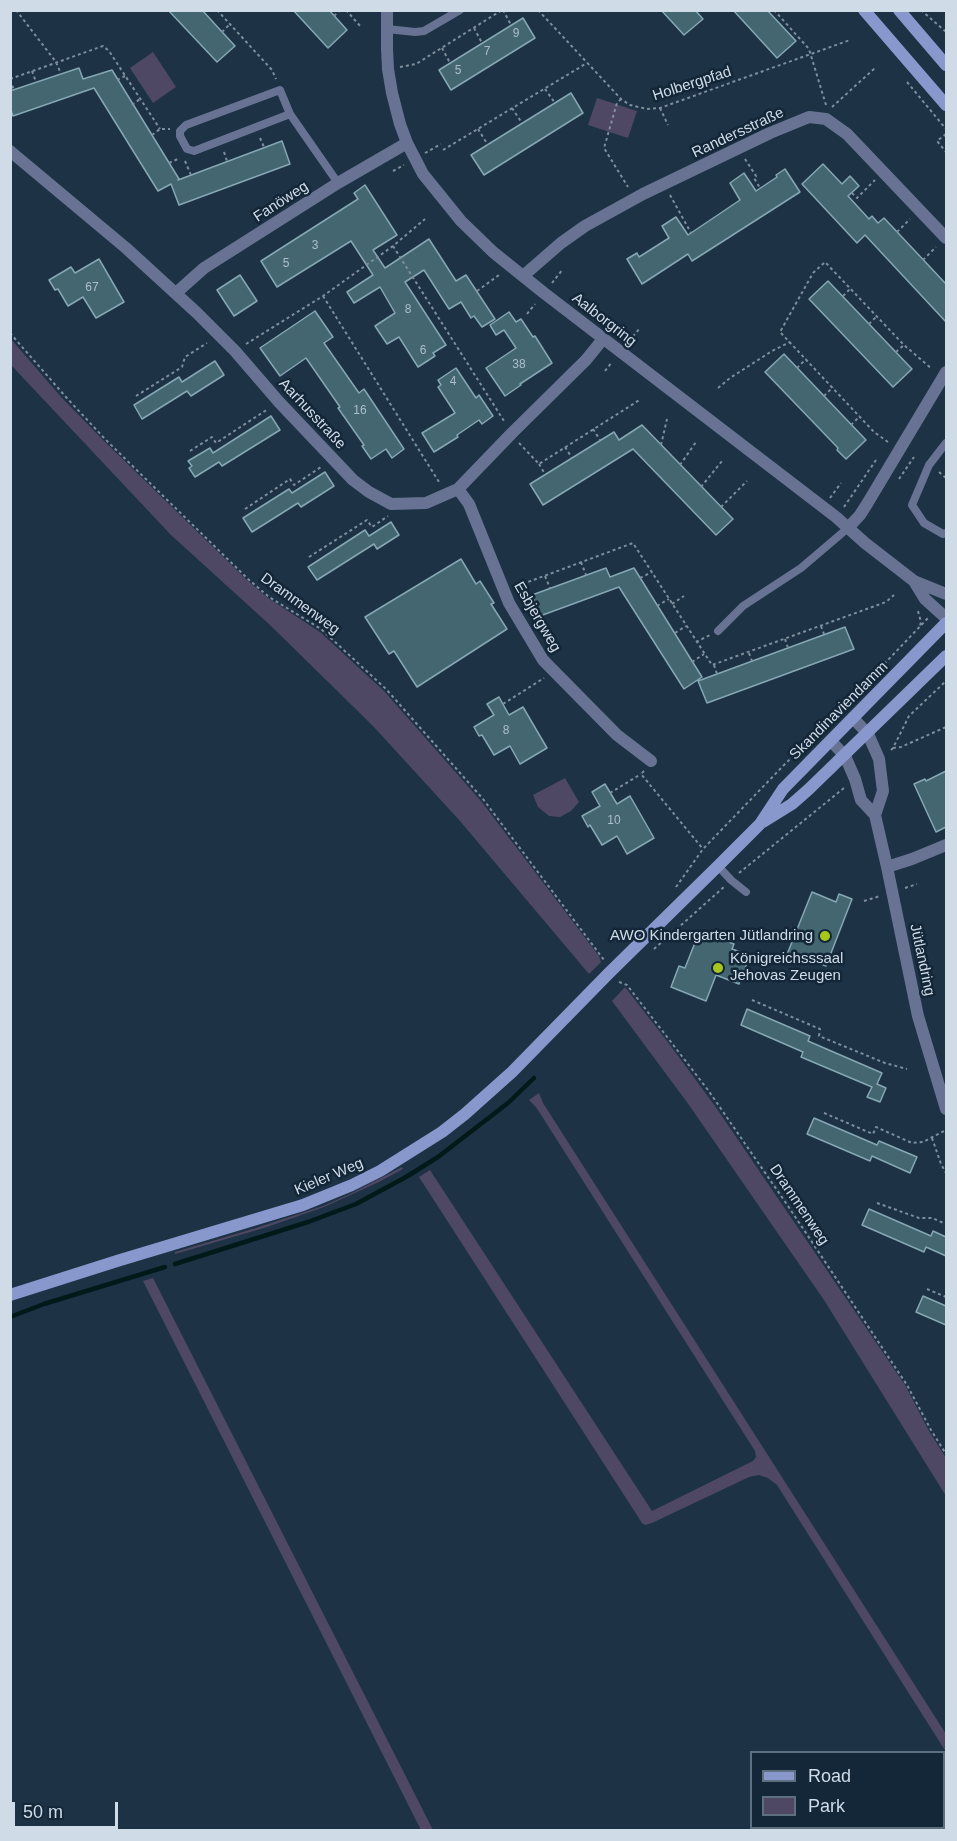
<!DOCTYPE html>
<meta charset="utf-8">
<style>
body{margin:0}
#map{position:relative;width:957px;height:1841px;overflow:hidden;background:#1d3244;font-family:Arial,sans-serif}
canvas{display:block}
.frame{position:absolute;inset:0;border:12px solid #cfdbe7;pointer-events:none}
.legend{position:absolute;left:750px;top:1751px;width:195px;height:78px;box-sizing:border-box;background:#132739;border:2px solid #5e6f7f;margin:0;padding:8px 10px;list-style:none;font-size:18px;color:#cfdbe7}
.legend li{display:flex;align-items:center;gap:12px;height:30px}
.legend b{width:30px;border:2px solid #5e6f7f}
.scale{position:absolute;left:12px;top:1802px;width:106px;height:27px;box-sizing:border-box;border:3px solid #cfdbe7;border-top:0;padding-left:8px;font-size:18px;line-height:21px;white-space:nowrap;color:#cfdbe7;-webkit-text-stroke:4px #132739;paint-order:stroke}
</style>
<div id="map">
<canvas width="957" height="1841"></canvas>
<div class="frame"></div>
<ul class="legend">
<li><b style="height:8px;background:#8898cd"></b>Road</li>
<li><b style="height:16px;background:#4f4864"></b>Park</li>
</ul>
<div class="scale">50 m</div>
</div>
<script>
const ctx = document.querySelector('canvas').getContext('2d');
ctx.lineJoin = 'round';
function paint(path, color) { ctx.fillStyle = color; ctx.fill(path, 'evenodd'); }
const shape = rows => new Path2D(rows.map(r => 'M' + r).join(''));
function stroke(path, color, width, dash) { ctx.strokeStyle = color; ctx.lineWidth = width; ctx.lineCap = dash ? 'butt' : 'round'; ctx.setLineDash(dash || []); ctx.stroke(path); }
function write(font, color, halo, rows, align = 'center') {
  ctx.font = font + ' Arial,sans-serif'; ctx.lineWidth = 5; ctx.setLineDash([]); ctx.textBaseline = 'middle'; ctx.strokeStyle = halo; ctx.fillStyle = color; for (const [text, x, y, turn = 0] of rows) {
    ctx.save(); ctx.translate(x, y); ctx.rotate((+turn || 0) * Math.PI / 180); ctx.textAlign = isNaN(turn) ? turn : align; if (halo) ctx.strokeText(text, 0, 0); ctx.fillText(text, 0, 0); ctx.restore();
  }
}
paint(shape([
 [153,52,176,87,153,103,130,68],
 [597,98,637,111,628,138,588,125],
 [10,338,62,398,103,440,247,580,268,598,320,632,384,691,481,801,599,956,601,962,589,974,460,821,373,726,270,625,171,535,11,365],
 [565,778,579,802,571,811,560,817,549,816,538,807,533,795],
 [625,987,667,1041,715,1106,905,1385,929,1431,946,1458,946,1496,824,1300,689,1105,612,1001],
 [539,1093,543,1103,946,1734,946,1752,777,1485,768,1478,759,1475,749,1477,652,1523,645,1525,642,1523,419,1177,430,1170,652,1511,753,1461,756,1457,755,1451,536,1107,529,1100],
 [402,1167,403,1169,379,1182,324,1207,267,1227,175,1254,175,1252,256,1228,323,1206,350,1194],
 [153,1278,260,1489,433,1830,421,1830,143,1281]
]), '#4f4864');
stroke(shape([
 [175,1264,308,1222,356,1204,406,1177,438,1157,508,1103,534,1078],
 [10,1317,44,1304,165,1267]
]), '#001a1a', 4.5);
const building = shape([
 [168,10,202,10,235,46,217,62,168,10],
 [293,10,329,10,347,30,328,48,293,10],
 [661,10,695,10,703,19,684,35,661,10],
 [733,10,767,10,796,41,777,58,733,10],
 [523,18,535,38,451,90,439,70,523,18],
 [79,68,83,79,112,70,179,179,178,180,282,141,290,164,179,205,171,184,158,191,94,88,13,116,10,107,10,91,79,68],
 [571,93,583,113,484,175,471,155,571,93],
 [823,164,842,184,850,176,859,186,848,196,869,219,872,216,878,223,884,218,946,284,946,322,865,235,857,243,802,184,823,164],
 [785,169,800,192,692,261,688,254,642,284,627,259,637,253,639,257,669,238,662,226,676,217,688,235,740,200,730,183,744,173,756,191,777,177,776,175,785,169],
 [365,185,397,235,373,250,385,268,429,239,456,281,466,275,495,319,482,327,474,316,471,318,461,302,449,309,424,270,405,282,446,345,433,353,435,356,418,367,399,337,387,344,375,326,395,313,380,287,354,303,347,292,373,275,351,241,277,287,261,261,358,199,354,193,365,185],
 [99,259,124,302,96,318,83,297,68,306,58,289,55,290,49,280,71,267,75,273,99,259],
 [240,275,257,301,234,316,217,290,240,275],
 [828,281,912,369,893,387,809,299,828,281],
 [315,311,333,337,324,343,359,393,364,389,404,449,392,458,386,449,371,459,362,446,364,445,338,408,340,407,306,358,280,376,260,348,315,311],
 [509,312,516,322,521,319,533,337,535,336,552,363,520,384,521,385,505,396,486,368,516,348,504,330,496,335,490,325,509,312],
 [784,354,866,440,846,459,837,450,838,448,765,372,784,354],
 [215,361,224,375,191,396,187,391,142,419,134,405,179,377,182,382,215,361],
 [456,368,476,398,479,395,493,416,482,424,479,420,457,435,458,437,434,452,422,433,455,413,438,387,441,385,438,380,456,368],
 [271,416,280,430,222,466,219,462,195,477,189,468,192,466,188,461,210,448,213,453,271,416],
 [642,425,733,519,716,535,633,449,543,505,530,484,614,432,619,440,642,425],
 [325,472,334,486,301,507,298,503,252,532,243,518,289,489,292,493,325,472],
 [391,522,399,535,377,549,374,544,317,580,308,567,365,530,369,536,391,522],
 [461,559,476,584,480,581,494,603,491,604,507,629,417,687,394,651,389,654,365,617,461,559],
 [606,568,610,577,634,568,702,677,684,689,619,587,540,616,532,595,606,568],
 [845,627,854,649,707,703,698,681,845,627],
 [499,697,509,715,523,707,547,748,520,764,510,746,494,755,482,735,479,736,474,727,494,715,487,704,499,697],
 [946,771,946,827,936,832,914,784,925,779,926,781,946,771],
 [605,784,617,804,630,796,654,838,627,854,617,836,602,845,590,825,588,827,582,816,600,806,592,792,605,784],
 [812,892,836,902,839,894,852,899,826,966,804,957,801,963,786,957,812,892],
 [705,933,734,944,732,949,750,955,739,984,716,975,706,1001,671,987,679,966,685,968,698,935,703,938,705,933],
 [747,1009,810,1036,808,1041,882,1073,877,1084,886,1088,880,1102,867,1097,872,1087,801,1057,803,1052,741,1025,747,1009],
 [814,1118,877,1145,879,1141,917,1157,910,1173,872,1156,870,1161,807,1134,814,1118],
 [869,1209,931,1236,933,1231,946,1237,946,1256,926,1247,924,1252,862,1225,869,1209],
 [923,1296,946,1306,946,1325,916,1312,923,1296]
]);
paint(building, '#446671');
stroke(building, '#85a8b4', 1.5);
stroke(shape([
 [16,10,56,62,61,74],
 [217,10,272,70,276,79],
 [346,10,361,27],
 [503,10,511,25],
 [538,10,621,99,630,105,647,109,660,108,850,40],
 [774,10,809,49,826,105],
 [921,10,946,32],
 [334,16,340,10],
 [474,28,482,43],
 [222,32,229,25],
 [442,48,450,63],
 [400,67,416,64,502,10],
 [32,71,36,82],
 [10,79,103,46,109,51,160,129],
 [10,80,14,90],
 [117,80,125,76],
 [907,82,946,129],
 [545,89,555,103],
 [621,99,617,103,604,148,628,187],
 [132,105,140,99],
 [832,107,875,68],
 [512,108,522,123],
 [660,108,668,125],
 [478,129,488,145],
 [946,134,937,141,946,152],
 [152,135,160,129,170,129],
 [260,138,264,147],
 [443,150,587,63],
 [224,152,227,161],
 [425,153,441,144],
 [745,159,756,176,754,178,760,188],
 [185,161,191,175],
 [169,163,180,158],
 [393,171,404,165],
 [852,193,857,198,875,180],
 [670,195,691,233],
 [897,232,910,219],
 [393,246,504,421],
 [923,260,936,247],
 [552,283,563,269],
 [477,291,499,275],
 [323,296,439,482],
 [843,296,851,288],
 [527,314,535,304],
 [869,324,877,316],
 [10,333,65,396,105,439,248,579,269,597,321,629,386,689,483,799,604,960],
 [629,341,640,328],
 [246,344,323,296,393,246,425,219],
 [896,352,904,345],
 [797,368,806,359],
 [605,371,612,362],
 [718,388,730,378,772,351,790,342],
 [136,396,182,367,185,357,207,343],
 [824,396,833,387],
 [851,425,860,416],
 [593,429,600,440],
 [888,442,874,432,780,332,813,273,825,262,904,345,932,369],
 [519,443,539,464,641,399],
 [661,445,667,419],
 [565,447,572,458],
 [190,451,212,437,216,443,268,409],
 [539,464,545,474],
 [680,465,696,442],
 [939,472,946,478],
 [899,479,914,457],
 [701,487,722,461],
 [830,498,841,483],
 [721,507,747,481],
 [844,507,876,460],
 [245,509,290,479,294,485,321,467],
 [309,557,367,520,372,527,388,516],
 [581,562,586,575],
 [545,576,550,588],
 [640,578,652,572],
 [517,586,633,543,712,665,886,602,894,595],
 [672,604,684,596],
 [657,606,669,599],
 [918,611,921,622,920,626],
 [821,626,824,634],
 [675,633,686,626],
 [785,639,788,648],
 [696,642,710,635],
 [749,653,752,661],
 [692,662,704,654],
 [714,665,717,674],
 [847,703,928,618],
 [503,704,544,678],
 [946,731,946,739],
 [893,748,901,747,946,727],
 [891,750,893,748,909,716,946,681],
 [644,771,641,774,703,849],
 [610,793,641,774],
 [739,873,844,788],
 [676,887,703,849,783,766,843,707],
 [905,888,917,884],
 [864,901,880,896],
 [654,949,724,887],
 [619,982,627,985,708,1090,788,1206,907,1385,931,1430,946,1454],
 [752,1000,820,1029,819,1036,885,1063,907,1069],
 [824,1113,873,1134,876,1127,912,1143,923,1142,946,1130],
 [932,1138,941,1164,946,1173],
 [877,1203,919,1218,932,1218,946,1224],
 [927,1289,946,1297]
]), '#7e8e9d', 2, [3, 3]);
stroke(shape([
 [387,29,415,32,424,31,460,10],
 [290,114,194,151,187,149,180,136,180,131,186,125,280,90,290,114,338,183],
 [946,443,929,465,912,505,924,523,943,534,946,533],
 [718,631,743,606,801,568,848,528],
 [718,866,731,880,746,892]
]), '#687394', 8);
stroke(shape([
 [387,10,387,49,388,69,392,93,400,124,407,143,423,174,461,221,493,252,544,293,836,517,865,543,914,581,925,599,946,618],
 [10,151,126,248,197,313,235,351,279,402,353,480,369,492,391,504,426,503,458,489,512,433,586,360,603,339],
 [523,276,561,243,585,226,643,194,770,133,809,117,826,119,847,134,946,238],
 [176,293,204,268,338,183,407,143],
 [458,489,469,504,509,603,543,660,617,735,651,761],
 [848,528,860,515,867,504,946,372],
 [914,581,946,594],
 [853,718,868,734,879,759,883,791,875,815],
 [831,741,845,756,855,779,861,800,875,815,887,867,918,1016,946,1109],
 [887,867,912,859,946,845]
]), '#687394', 12);
stroke(shape([
 [864,10,946,105],
 [899,10,946,65],
 [763,822,792,804,809,789,946,656],
 [10,1295,117,1261,303,1205,352,1185,380,1171,442,1132,465,1114,512,1072,609,973,718,866,760,824,783,789,946,623]
]), '#8898cd', 12);
for (const [x, y, r, color] of [
 [825,936,6,"#a8c71c"],
 [718,968,6,"#a8c71c"]
]) { const dot = new Path2D(); dot.arc(x, y, r, 0, 2 * Math.PI); ctx.fillStyle = color; ctx.fill(dot); stroke(dot, '#132739', 2); }
write('12px', '#acbeca', null, [
 ["9",516,34],
 ["7",487,52],
 ["5",458,71],
 ["3",315,246],
 ["5",286,264],
 ["67",92,288],
 ["8",408,310],
 ["6",423,351],
 ["38",519,365],
 ["4",453,382],
 ["16",360,411],
 ["8",506,731],
 ["10",614,821]
]);
write('15px', '#cfdbe7', '#132739', [
 ["Holbergpfad",692,84,-18],
 ["Randersstraße",738,133,-25],
 ["Fanöweg",281,202,-33],
 ["Aalborgring",604,320,38],
 ["Aarhusstraße",312,414,47],
 ["Drammenweg",300,604,36],
 ["Esbjergweg",537,617,60],
 ["Skandinaviendamm",839,711,-45],
 ["Jütlandring",922,960,78],
 ["Kieler Weg",329,1177,-23],
 ["Drammenweg",799,1205,56]
]);
write('15px', '#cfdbe7', '#132739', [
 ["AWO Kindergarten Jütlandring",813,936],
 ["Königreichsssaal",730,959,"left"],
 ["Jehovas Zeugen",730,976,"left"]
], 'right');
</script>
